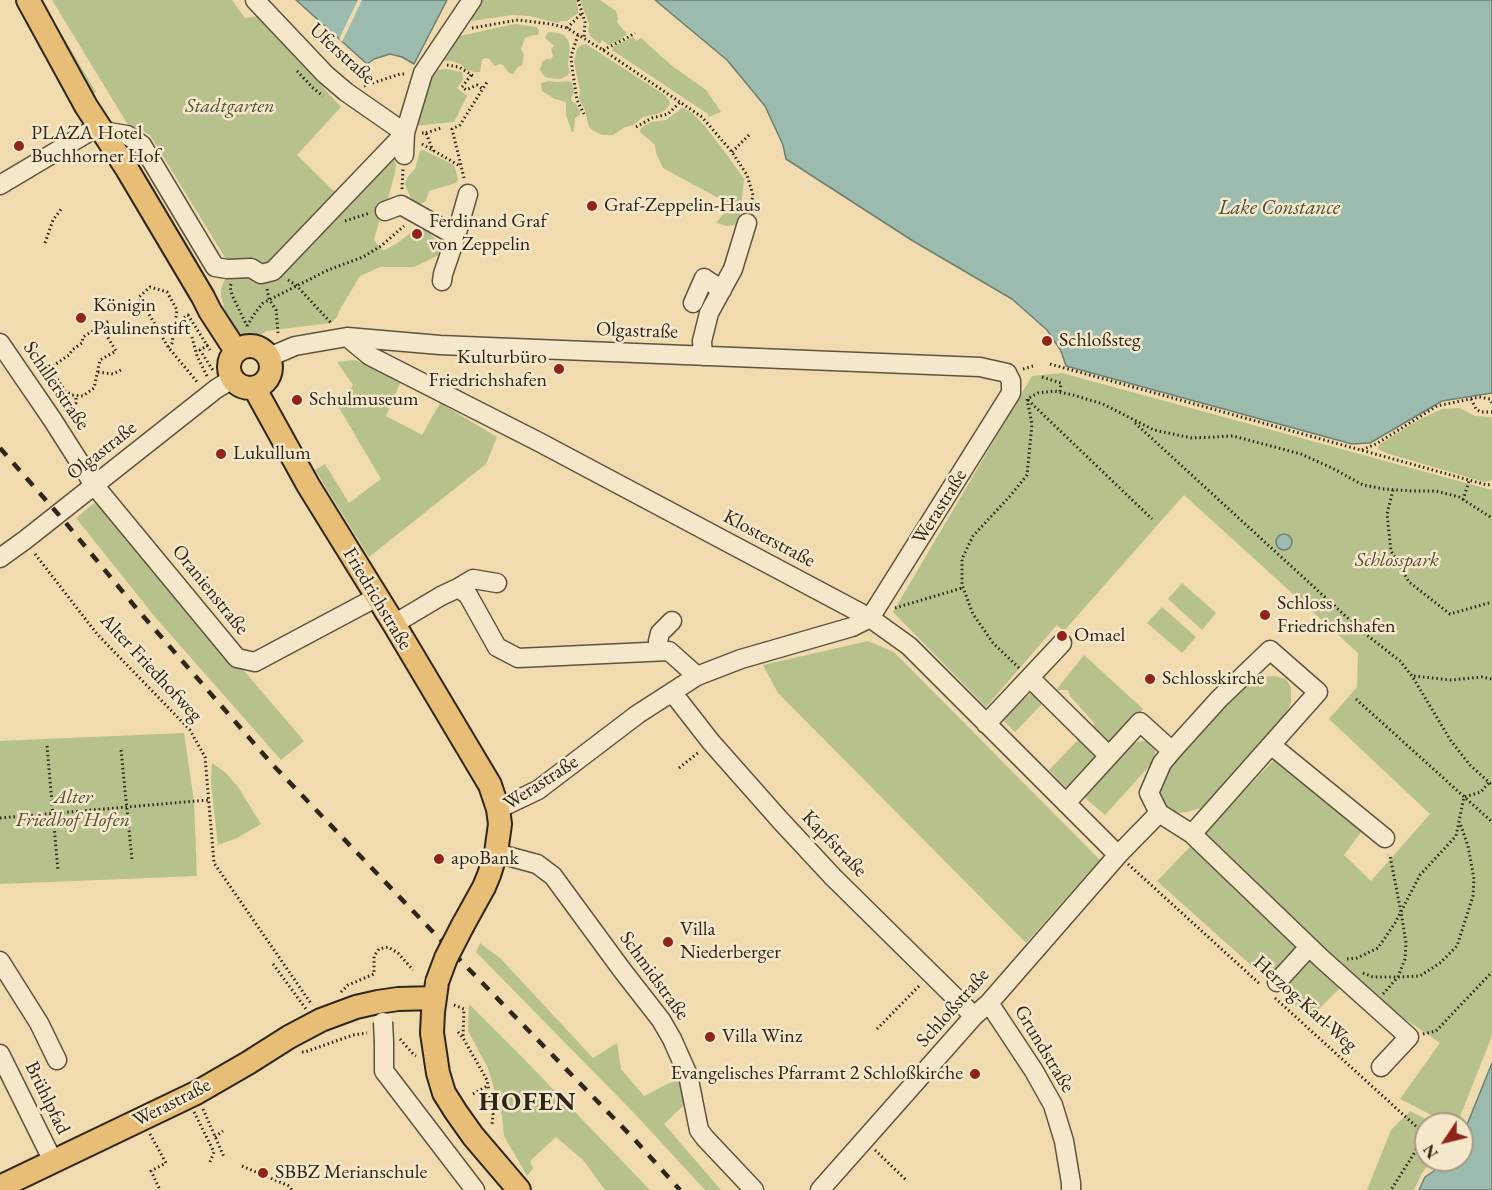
<!DOCTYPE html>
<meta charset="utf-8">
<style>
body{margin:0}
#map{position:relative;width:1492px;height:1190px;overflow:hidden;background:#f0dbae;font-family:"EB Garamond",serif}
canvas{display:block}
.north{position:absolute;left:1414px;top:1112px;width:60px;height:60px;box-sizing:border-box;background:#f5e8ca;border:2px solid #a69a84;border-radius:50%;rotate:235deg;font-size:16px;font-weight:700;line-height:24px;text-align:center;color:#2f261a}
.north::after{content:'';display:block;margin:auto;width:21px;height:27px;background:#8f2418;clip-path:polygon(50% 0,100% 100%,50% 72%,0 100%)}
</style>
<div id="map">
<canvas width="1492" height="1190"></canvas>
<div class="north">N</div>
</div>
<script>
const ctx = document.querySelector('canvas').getContext('2d');
ctx.lineJoin = 'round';
function paint(path, color) { ctx.fillStyle = color; ctx.fill(path, 'evenodd'); }
const shape = rows => new Path2D(rows.map(r => 'M' + r).join(''));
function stroke(path, color, width, dash) { ctx.strokeStyle = color; ctx.lineWidth = width; ctx.lineCap = dash ? 'butt' : 'round'; ctx.setLineDash(dash || []); ctx.stroke(path); }
function write(font, color, halo, rows, align = 'center') {
  ctx.font = font + ' "EB Garamond",serif'; ctx.lineWidth = 5; ctx.setLineDash([]); ctx.textBaseline = 'middle'; ctx.strokeStyle = halo; ctx.fillStyle = color; for (const [text, x, y, turn = 0] of rows) {
    ctx.save(); ctx.translate(x, y); ctx.rotate((+turn || 0) * Math.PI / 180); ctx.textAlign = isNaN(turn) ? turn : align; if (halo) ctx.strokeText(text, 0, 0); ctx.fillText(text, 0, 0); ctx.restore();
  }
}
paint(shape([
 [41,0,96,92,92,94],
 [52,0,232,0,245,18,259,16,341,107,297,155,345,202,392,157,396,164,395,173,387,202,384,204,374,240,383,251,396,244,408,235,413,229,420,227,426,229,442,247,441,254,414,267,380,267,360,276,339,311,337,317,331,323,266,331,257,338,245,334,243,336,233,327,227,317,221,297,221,289,224,281,225,280,229,264,150,135,128,125],
 [474,0,576,0,578,8,578,13,567,21,561,21,557,23,530,16,512,15,472,21,466,15],
 [580,0,600,0,616,11,618,19,617,22,627,34,619,41,608,45,602,40,600,44,590,36,588,31,589,24],
 [515,24,537,27,539,31,538,35,534,35,525,38,521,49,524,55,522,65,518,67,513,74,509,73,503,65,500,64,495,66,489,59,485,58,482,60,480,72,474,72,465,69,462,65,452,61,445,61,441,54,459,36],
 [548,32,558,33,564,35,568,40,570,47,568,65,570,72,568,75,561,79,548,78,544,76,540,70,542,62,546,59,551,59,553,56,551,49,554,46,545,38],
 [633,37,636,41,641,38,671,65,706,90,721,112,708,117,708,114,612,50,613,47],
 [586,44,666,96,670,103,668,107,664,111,657,114,643,117,633,125,625,127,613,135,602,135,592,130,589,127,585,110,579,99,580,90,574,62,577,49,581,45],
 [447,69,462,72,463,80,457,88,467,96,454,122,414,126,425,80,435,70],
 [549,81,557,82,570,81,572,83,574,92,571,99,572,101,576,104,580,111,580,115,575,118,574,131,572,132,566,115,566,102,555,99,542,91,541,83],
 [682,108,684,108,692,113,704,125,727,155,744,179,740,218,736,225,727,226,716,223,731,205,663,168,656,153,655,145,640,132,641,128,651,122,666,120],
 [129,148,198,262,195,263,127,151],
 [423,150,454,165,458,179,456,183,429,191,426,201,421,204,412,201,406,187,405,183,409,175,415,169,420,151],
 [355,360,401,381,386,416,422,435,440,403,497,437,486,464,369,557,315,470,325,464,349,503,381,479,338,406,353,385,337,362],
 [1062,373,1492,490,1492,1036,1457,1124,1449,1124,1400,1099,1440,1043,1348,980,1310,1018,1157,881,1277,757,1362,831,1344,855,1371,881,1430,814,1329,719,1357,687,1358,653,1184,495,1064,631,1057,625,986,707,893,612,1032,376],
 [1460,408,1475,416,1490,417,1492,419,1492,480,1484,482,1389,454,1377,449,1380,444,1420,419,1442,409],
 [98,500,304,741,281,760,155,617,76,518],
 [1182,583,1216,613,1202,630,1168,599],
 [1162,607,1196,637,1182,653,1147,623],
 [868,641,894,652,1101,861,1090,871,1026,943,778,693,763,665],
 [1084,655,1143,709,1108,748,1086,728,1095,724,1070,696,1068,690,1057,690,1060,685],
 [1275,676,1286,679,1291,687,1291,703,1282,723,1217,794,1201,808,1187,812,1175,813,1166,809,1160,793,1166,776,1177,759,1234,694,1263,677],
 [1034,691,1044,702,1015,732,1004,721,1010,710],
 [184,733,194,801,197,876,0,884,0,741],
 [1083,735,1102,754,1069,790,1049,770],
 [1148,740,1156,747,1154,761,1105,815,1084,797,1134,743],
 [212,763,226,773,238,787,261,824,237,838,218,845,211,783],
 [480,943,501,959,593,1058,617,1043,621,1069,644,1096,679,1078,685,1104,664,1124,721,1190,705,1190,635,1114,476,952],
 [469,1004,524,1059,650,1190,605,1190,583,1160,556,1137,530,1161,533,1168,527,1176,504,1136,502,1116,488,1068,468,1031],
 [1410,1111,1436,1124,1426,1124,1426,1160,1432,1160,1422,1173,1414,1190,1367,1190,1391,1130]
]), '#b7c18c');
const water = shape([
 [296,0,447,0,414,64,402,57,390,54,374,59,367,64,296,0],
 [655,0,1492,0,1492,393,1442,401,1370,443,1352,444,1066,366,1061,351,1047,330,1012,299,913,241,786,159,783,145,765,106,727,60,655,0],
 '1276 542a8 8 0 1 1 16 0a8 8 0 1 1-16 0Z',
 [1492,1063,1492,1190,1419,1190,1425,1177,1450,1160,1462,1160,1462,1137,1492,1063]
]);
paint(water, '#9abbad');
stroke(water, '#6f7f72', 1.5);
paint(shape([
 [358,0,362,0,342,42,339,39]
]), '#f0dbae');
const minor = shape([
 [102,131,127,135,142,145,215,267,227,269,251,268,261,274,273,271,405,133,346,92,325,74,255,0],
 [404,155,405,133,423,73,472,0],
 [0,185,99,126],
 [385,211,401,205,456,236],
 [442,281,443,274,456,236,468,194],
 [693,303,704,278,722,290],
 [347,337,370,356,539,442,870,618,909,646,1118,855],
 [0,343,52,419,94,485,237,658,255,662,377,597],
 [703,356,702,341,709,313,733,269,747,223],
 [269,357,295,346,347,337,440,345,488,347,980,367,1007,373,1011,381,1011,393,870,618,852,627,741,659,697,676,638,714,538,790,498,809],
 [0,558,25,540,216,389,232,379],
 [458,588,473,579,497,583],
 [394,624,441,596,458,588,468,595,497,647,518,658,669,651,697,676],
 [660,651,658,641,660,633,672,621],
 [1030,678,1109,756],
 [672,692,711,742,780,820,833,877,974,1016],
 [986,724,1062,643],
 [1271,745,1385,838],
 [1066,803,1140,722,1172,751,1219,699,1270,650,1318,692,1192,834],
 [1159,813,1149,793,1162,763,1172,751],
 [496,853,537,864,553,876,622,970,661,1020,672,1039,688,1075,699,1130,705,1138,754,1190],
 [0,961,39,1023,57,1060],
 [1277,982,1309,947],
 [989,1003,1034,1071,1053,1105,1064,1141,1071,1183,1071,1190],
 [384,1042,384,1071,475,1190],
 [0,1054,53,1161],
 [820,1190,974,1016,989,1003,1118,855,1159,813,1192,834,1322,959,1409,1037,1381,1067]
]);
const major = shape([
 [28,0,86,106,127,169,203,297,210,311,236,351],
 '229 367a21 21 0 1 1 42 0a21 21 0 1 1-42 0Z',
 [255,389,308,485,394,624,490,785,498,809,500,824,496,853,489,875,484,887,463,925],
 [437,983,433,1012,432,1033,438,1073,444,1093,456,1112,473,1136,519,1190],
 [0,1187,196,1093,248,1063,289,1037,321,1020,356,1007,378,1002,398,999,434,998]
]);
stroke(minor, '#5f533f', 21);
stroke(major, '#2f261a', 26);
stroke(shape([
 [578,0,585,22,584,39],
 [472,28,518,20,551,24,567,28,603,50,702,117,732,152,747,175,753,195,750,208],
 [567,28,582,13],
 [578,35,571,56,572,67,577,100,584,114],
 [603,50,625,39,635,33],
 [447,65,459,67,475,77],
 [297,71,313,88,323,96],
 [471,75,462,87,466,90,477,85,483,89],
 [364,86,400,74,407,74],
 [636,127,652,118,668,114,680,102],
 [422,133,426,133,433,151],
 [426,133,441,128],
 [422,144,460,166],
 [732,152,749,135],
 [464,178,452,129,460,125,487,82],
 [402,189,403,169],
 [345,221,370,213],
 [45,243,53,220,62,208],
 [288,280,296,285,332,324],
 [231,284,230,287,232,295,247,326],
 [267,289,269,299,276,310,278,333],
 [101,326,116,351,100,360,94,388,83,396,72,395,65,391,50,368,69,355,72,350,82,343,83,337,109,321],
 [247,326,255,313,263,303,328,270,363,257,381,246,404,226],
 [208,345,200,350,214,372],
 [168,347,139,297,150,287,167,292,177,310,172,343,168,347,198,383],
 [1050,364,1487,485,1492,484],
 [1023,369,1033,366],
 [98,372,113,374,121,370],
 [207,376,197,356,190,330,184,318,188,315,210,350],
 [1042,377,1061,383,1060,392],
 [1471,399,1476,409,1481,412,1492,412],
 [1028,400,1152,519],
 [64,411,76,403,76,395],
 [1135,423,1363,632,1400,661,1412,676,1451,741,1470,765,1492,785],
 [1362,450,1376,444,1437,406,1479,397,1490,399,1492,403],
 [1393,490,1387,514,1391,551,1409,582,1450,614,1492,602],
 [1463,500,1469,481],
 [35,554,97,634,190,730,205,757,214,863,312,1005],
 [895,608,962,588],
 [1019,668,993,643,973,614,962,585,962,559,973,536,1010,496,1027,475,1032,424,1027,399,1038,393,1054,391,1073,395,1103,404,1154,430,1192,438,1233,436,1301,454,1332,468,1363,485,1384,489,1413,491,1436,491,1459,497,1492,518],
 [1414,676,1451,680,1482,677,1492,679],
 [1356,699,1492,822],
 [47,746,58,871],
 [121,750,132,860],
 [679,768,699,752],
 [0,818,208,800],
 [1128,864,1261,985],
 [1347,959,1357,958,1378,948,1395,923,1420,875,1456,836,1464,797,1481,792,1489,782],
 [273,964,306,1009],
 [1363,973,1373,977,1398,977,1420,976,1440,963,1457,946,1473,896,1474,879,1468,846,1460,823],
 [341,992,348,985,374,974,374,956,379,949,388,947,398,953,413,970],
 [1383,994,1398,977,1405,959,1406,943,1401,912,1390,856,1388,855],
 [1275,998,1419,1129,1420,1144,1391,1190],
 [454,1005,464,1009,463,1036],
 [877,1029,920,985],
 [458,1032,463,1038,487,1080,493,1114,492,1125],
 [1423,1034,1436,1031,1492,972],
 [400,1039,414,1055,416,1056],
 [302,1052,305,1052,353,1035,367,1033],
 [473,1094,487,1086],
 [203,1109,224,1157],
 [194,1112,214,1152,210,1162],
 [150,1134,166,1163,151,1171,160,1190],
 [215,1137,223,1131],
 [875,1150,906,1180],
 [242,1166,289,1186,292,1190]
]), '#2f261a', 3, [1.5, 3]);
stroke(minor, '#f5e8ca', 18);
stroke(major, '#e8be77', 22);
stroke(shape([
 [0,448,65,522,137,609,272,764,459,959,635,1140,680,1190]
]), '#2f261a', 4.5, [10, 10]);
const minorBridge = shape([
 [383,1022,384,1042]
]);
const majorBridge = shape([
 [437,982,446,958,463,925]
]);
stroke(minorBridge, '#5f533f', 21, []);
stroke(majorBridge, '#2f261a', 26, []);
stroke(minorBridge, '#f5e8ca', 18);
stroke(majorBridge, '#e8be77', 22);
for (const [x, y, r, color] of [
 [19,146,6,"#8f2418"],
 [592,206,6,"#8f2418"],
 [417,234,6,"#8f2418"],
 [81,318,6,"#8f2418"],
 [1047,341,6,"#8f2418"],
 [559,369,6,"#8f2418"],
 [297,400,6,"#8f2418"],
 [221,454,6,"#8f2418"],
 [1265,615,6,"#8f2418"],
 [1062,636,6,"#8f2418"],
 [1150,679,6,"#8f2418"],
 [439,859,6,"#8f2418"],
 [668,942,6,"#8f2418"],
 [710,1037,6,"#8f2418"],
 [975,1074,6,"#8f2418"],
 [263,1173,6,"#8f2418"]
]) { const dot = new Path2D(); dot.arc(x, y, r, 0, 2 * Math.PI); ctx.fillStyle = color; ctx.fill(dot); stroke(dot, '#f5e8ca', 2); }
write('20px', '#2f261a', '#f5e8ca', [
 ["Uferstraße",342,54,42],
 ["Olgastraße",637,331,2],
 ["Schillerstraße",56,386,56],
 ["Olgastraße",102,451,-38],
 ["Werastraße",940,507,-58],
 ["Klosterstraße",769,539,28],
 ["Oranienstraße",210,590,51],
 ["Friedrichstraße",377,599,59],
 ["Alter Friedhofweg",151,668,47],
 ["Werastraße",541,783,-33],
 ["Kapfstraße",834,844,46],
 ["Schmidstraße",654,976,54],
 ["Herzog-Karl-Weg",1305,1004,42],
 ["Schloßstraße",953,1008,-48],
 ["Grundstraße",1044,1049,59],
 ["Brühlpfad",47,1098,64],
 ["Werastraße",172,1103,-27]
]);
write('italic 20px', '#514d36', '#f5e8ca', [
 ["Stadtgarten",230,107],
 ["Schlosspark",1397,561],
 ["Alter",73,798],
 ["Friedhof Hofen",73,821]
]);
write('20px', '#2f261a', '#f5e8ca', [
 ["PLAZA Hotel",31,134],
 ["Buchhorner Hof",31,157],
 ["Graf-Zeppelin-Haus",604,206],
 ["Ferdinand Graf",429,222],
 ["von Zeppelin",429,245],
 ["Königin",93,306],
 ["Paulinenstift",93,329],
 ["Schloßsteg",1059,341],
 ["Kulturbüro",547,358,"right"],
 ["Friedrichshafen",547,381,"right"],
 ["Schulmuseum",309,400],
 ["Lukullum",233,454],
 ["Schloss",1277,604],
 ["Friedrichshafen",1277,627],
 ["Omael",1074,636],
 ["Schlosskirche",1162,679],
 ["apoBank",451,859],
 ["Villa",680,930],
 ["Niederberger",680,953],
 ["Villa Winz",722,1037],
 ["Evangelisches Pfarramt 2 Schloßkirche",963,1074,"right"],
 ["SBBZ Merianschule",275,1173]
], 'left');
write('italic 21px', '#4a4b3f', '#f5e8ca', [
 ["Lake Constance",1279,208]
]);
ctx.letterSpacing = '1.5px';
write('bold 26px', '#2f261a', '#f5e8ca', [
 ["HOFEN",528,1103]
]);
ctx.letterSpacing = '0px';
</script>
